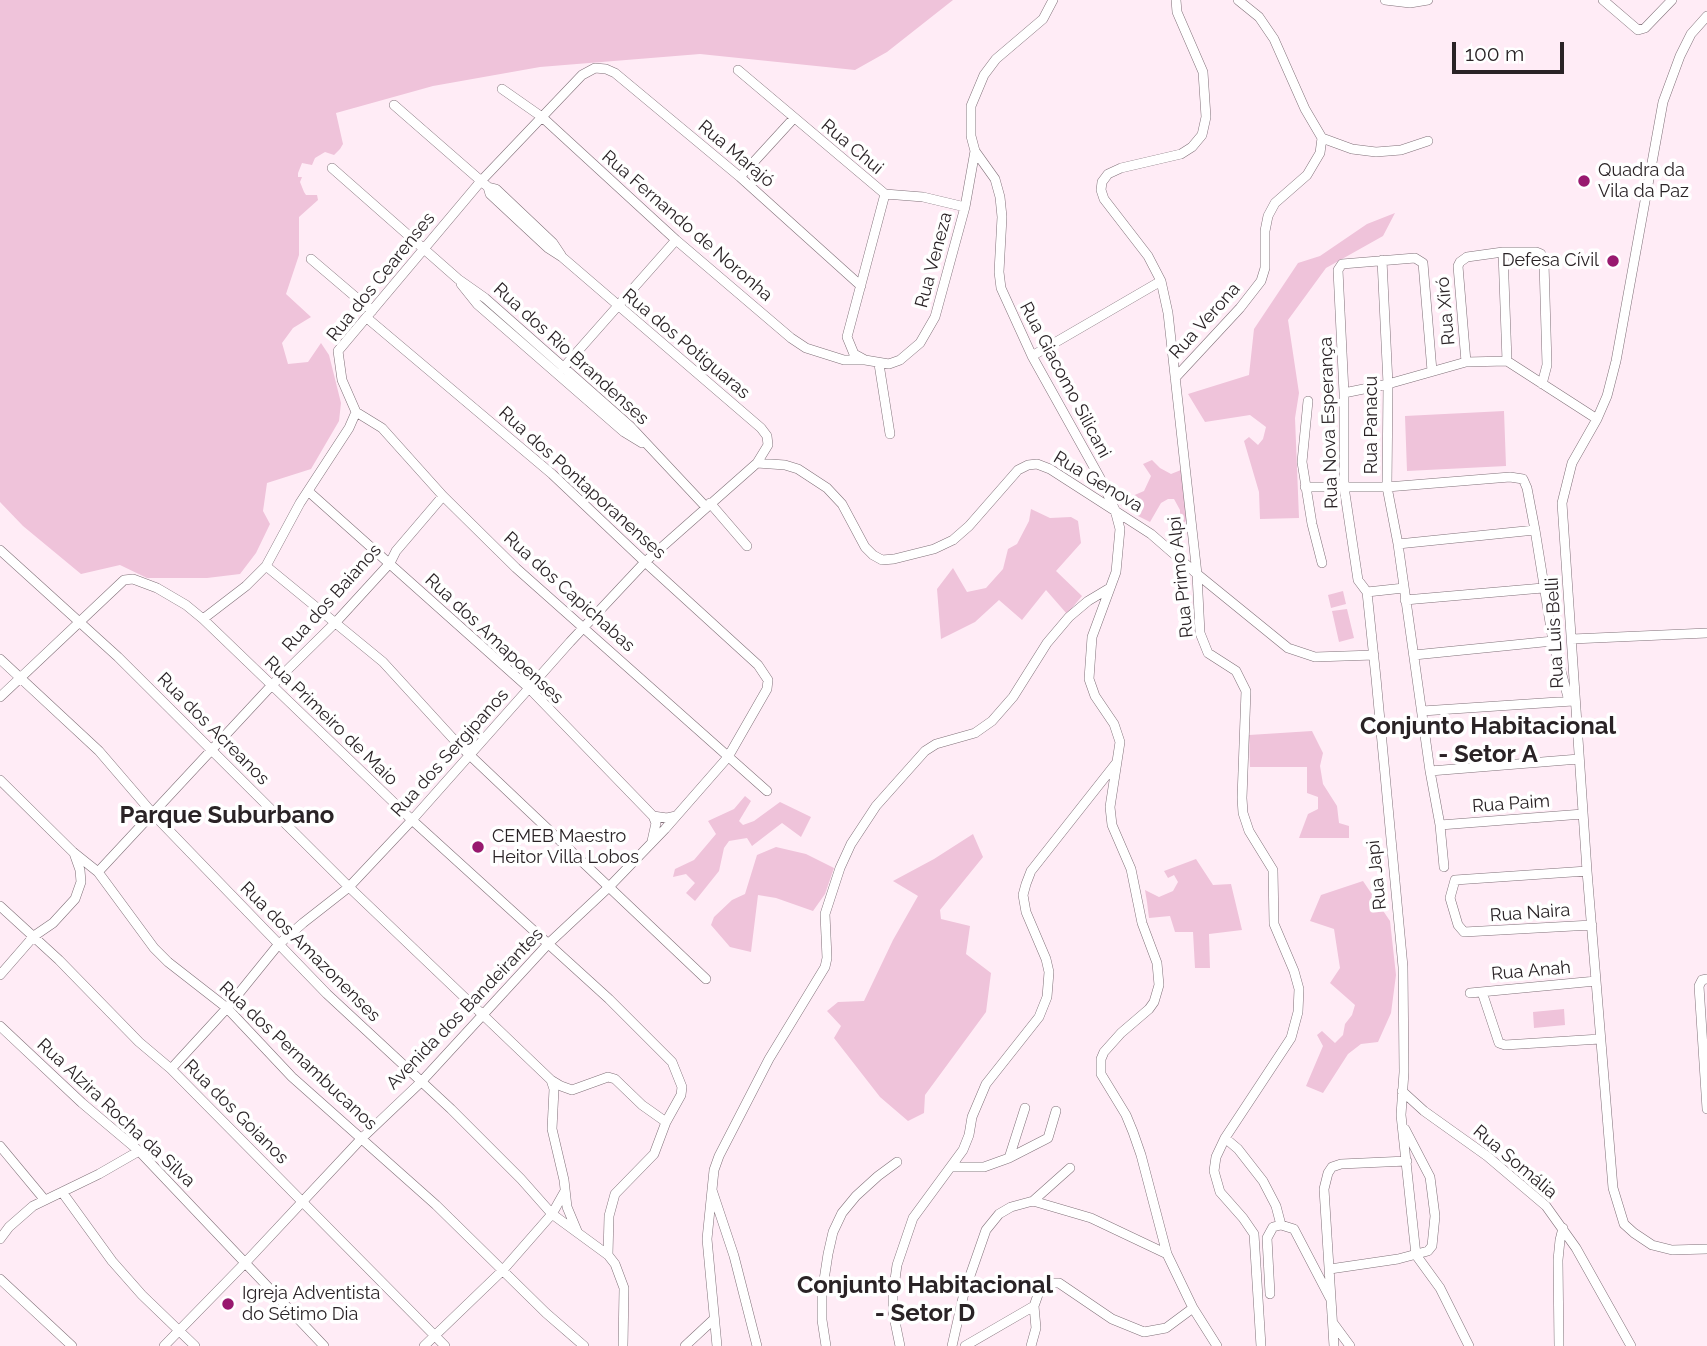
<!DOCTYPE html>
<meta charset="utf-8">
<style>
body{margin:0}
#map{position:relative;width:1707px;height:1346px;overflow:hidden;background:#ffecf6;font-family:Raleway,sans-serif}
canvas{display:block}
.scale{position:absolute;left:1452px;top:42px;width:112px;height:32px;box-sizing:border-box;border:4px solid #2a2326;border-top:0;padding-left:9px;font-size:21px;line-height:24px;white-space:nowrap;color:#2a2326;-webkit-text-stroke:5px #fff;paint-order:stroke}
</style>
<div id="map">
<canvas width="1707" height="1346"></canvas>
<div class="scale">100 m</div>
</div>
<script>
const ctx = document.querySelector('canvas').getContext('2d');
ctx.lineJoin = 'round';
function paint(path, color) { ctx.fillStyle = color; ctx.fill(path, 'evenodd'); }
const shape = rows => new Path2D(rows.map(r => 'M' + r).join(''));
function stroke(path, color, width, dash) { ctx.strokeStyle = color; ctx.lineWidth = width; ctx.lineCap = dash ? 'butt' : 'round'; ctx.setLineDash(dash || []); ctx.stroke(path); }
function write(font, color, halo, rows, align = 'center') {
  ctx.font = font + ' Raleway,sans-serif'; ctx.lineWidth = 7; ctx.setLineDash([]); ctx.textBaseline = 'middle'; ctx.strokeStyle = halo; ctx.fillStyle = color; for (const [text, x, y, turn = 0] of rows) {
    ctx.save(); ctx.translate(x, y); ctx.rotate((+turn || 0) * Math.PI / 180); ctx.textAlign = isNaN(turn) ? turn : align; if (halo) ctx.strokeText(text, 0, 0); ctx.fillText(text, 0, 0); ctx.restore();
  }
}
paint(shape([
 [0,0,953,0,887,52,855,70,700,54,540,67,433,86,336,113,343,144,340,149,334,155,325,152,315,158,312,165,302,163,298,173,298,177,302,177,300,182,304,192,306,195,317,195,318,200,299,217,299,255,286,294,311,317,293,328,282,343,288,364,308,362,321,343,329,355,341,403,339,421,311,469,267,483,263,511,270,524,256,553,240,574,207,578,147,578,120,565,81,574,23,526,0,502],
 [1395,213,1383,236,1326,268,1288,320,1299,393,1295,418,1299,518,1260,519,1259,492,1244,441,1249,437,1258,445,1263,439,1266,427,1250,415,1205,422,1188,394,1249,375,1254,329,1298,263,1320,256,1367,224],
 [1504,411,1506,466,1407,471,1405,416],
 [1152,460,1160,468,1171,474,1181,470,1189,519,1180,525,1180,510,1174,499,1168,499,1161,503,1150,522,1136,515,1127,502,1130,497,1144,491,1151,476,1143,464],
 [1031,509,1050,518,1071,517,1078,521,1081,543,1056,571,1082,596,1067,614,1046,590,1022,620,999,600,975,622,941,639,937,589,953,568,967,592,986,588,1003,569,1008,549,1017,544,1029,521],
 [1343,591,1346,604,1331,608,1328,595],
 [1347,609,1354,638,1339,642,1332,611],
 [1312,731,1323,753,1320,766,1323,784,1337,806,1339,823,1349,826,1349,838,1299,838,1308,814,1318,809,1318,797,1307,793,1307,767,1250,767,1249,735],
 [745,796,751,801,739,821,743,825,754,821,780,802,811,817,801,837,782,823,752,846,747,838,729,841,724,848,719,871,695,901,686,893,695,883,686,874,673,877,675,869,694,860,716,834,708,821,734,809],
 [973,834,983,857,940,910,941,919,970,926,966,954,991,973,986,1012,925,1095,924,1113,908,1121,880,1097,834,1038,841,1026,827,1011,838,1002,864,1001,893,940,918,896,893,881,934,859],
 [776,847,806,854,834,868,825,894,813,911,776,898,758,895,751,952,730,947,711,925,714,917,732,900,745,894,757,855],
 [1196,859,1213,885,1231,884,1242,930,1209,934,1210,968,1195,968,1193,932,1175,932,1170,916,1149,918,1147,902,1145,890,1159,897,1173,891,1178,882,1174,875,1168,878,1164,871],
 [1363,881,1390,921,1396,975,1391,1013,1378,1042,1361,1044,1348,1054,1323,1093,1306,1086,1323,1046,1317,1035,1322,1031,1335,1043,1343,1035,1345,1024,1352,1015,1355,1005,1330,983,1340,968,1334,929,1310,921,1321,895],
 [1564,1009,1565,1025,1534,1028,1533,1012]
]), '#efc3da');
const minor = shape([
 [1053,0,1043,19,996,59,984,75,971,106,971,136,975,151,995,179,1000,197,1002,217,999,272,1001,288,1032,356,1100,478,1115,510,1120,529,1116,572,1092,637,1089,679,1095,696,1114,724,1120,742,1110,807,1112,825,1131,869,1142,923,1157,963,1159,985,1154,1002,1149,1009,1121,1033,1104,1052,1101,1059,1101,1074,1126,1115,1133,1132,1141,1155,1167,1254,1193,1308,1217,1346],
 [1176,0,1177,12,1203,72,1206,117,1202,135,1192,147,1181,154,1121,168,1108,174,1102,182,1101,190,1104,199,1148,256,1161,281,1168,313,1197,574,1200,633,1208,653,1236,671,1246,691,1242,798,1243,813,1249,831,1273,870,1274,924,1294,971,1299,989,1298,1012,1291,1038,1225,1138,1216,1157,1214,1171,1220,1192,1243,1218,1254,1234,1261,1346],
 [1238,0,1259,17,1274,39,1305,109,1322,138,1352,149,1376,152,1401,150,1428,141],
 [1385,0,1410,3,1428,0],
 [1603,0,1638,30,1645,28,1672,0],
 [1707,16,1691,34,1680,56,1663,102,1616,361,1607,396,1597,419,1572,463,1562,503,1587,871,1613,1188,1624,1224,1634,1233,1652,1245,1672,1250,1707,1249],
 [738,70,885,194,923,197,965,207],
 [502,89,542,117,676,240,791,338,806,348,844,360,865,360],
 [394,105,488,187,496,189,553,243,561,255],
 [332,168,458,279,485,298,630,426,705,506],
 [740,177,794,118],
 [885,194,847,337,854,354,865,360,889,364,900,360,920,343,935,317,965,207,975,151],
 [1503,252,1507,361],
 [311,259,372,311],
 [1382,260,1388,384,1387,487,1398,544,1430,771,1440,825,1444,867],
 [461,284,477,304,624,432,642,443],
 [1032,356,1161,281],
 [1466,362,1458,266,1460,262,1467,257,1503,252,1536,252,1541,254,1544,263,1547,365,1542,384],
 [879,364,890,434],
 [563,368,676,240],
 [1175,378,1240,308,1261,281,1265,268,1265,231,1268,216,1275,203,1307,175,1320,153,1322,138],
 [1344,393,1388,384,1466,362,1507,361,1597,419],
 [1308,401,1302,462,1312,524,1322,563],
 [356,412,342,380,338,351,481,181,582,75,595,68,606,69,615,73,740,177,861,286],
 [356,412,382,428,443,496,516,568,767,791],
 [757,463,785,465,798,469,827,488,842,504,865,547,873,555,882,560,894,559,934,549,953,540,969,526,1018,470,1028,465,1037,464,1050,469,1151,534,1197,574,1288,648,1315,657,1374,655],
 [1305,487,1387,487,1510,477,1523,479,1527,488,1535,530,1553,641,1569,701],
 [308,491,530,689,653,816],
 [710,503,747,546],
 [1398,544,1535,530],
 [0,550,118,657,349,887,551,1080,561,1086,572,1090,608,1077,615,1079,642,1105,666,1122],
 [266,566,383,662,457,743,706,979],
 [1367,592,1404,588],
 [1405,600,1543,588],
 [203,619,246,586,266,566,300,503,349,428,356,412],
 [1572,639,1707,633],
 [1414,655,1553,641],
 [0,659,99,751,154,815,327,994,451,1109,521,1179,552,1214,608,1255,615,1264,624,1288,623,1346],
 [0,697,124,580,133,579,157,588,186,605,203,619,412,820,609,999,672,1062,682,1087,681,1095,666,1122,654,1154,615,1194,609,1216,608,1255],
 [1422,711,1573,701],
 [1430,771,1579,759],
 [0,780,73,852,98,872,154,948,168,962,227,1008,292,1077,436,1205,546,1313,584,1346],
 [1440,825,1583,814],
 [652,841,656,823,653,816,667,818,676,816],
 [1587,871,1455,880,1450,898,1458,925,1464,932,1592,925],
 [98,872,271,686,336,622,390,563,396,551,443,496],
 [0,906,59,960,139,1042,171,1069,445,1346],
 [0,975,34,936,53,923,75,899,81,882,80,870,74,853],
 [1707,979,1702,980,1699,986,1707,1109],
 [1482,992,1499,1043,1505,1045,1600,1039],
 [1470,993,1596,981],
 [0,1026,82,1103,139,1151,324,1346],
 [171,1069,227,1008,278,945,303,923,349,887,412,820,570,642,645,562,757,463,768,445,767,436,761,428,562,257,548,248,490,194,488,187],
 [551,1080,554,1089,552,1129,564,1180,567,1207,577,1231],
 [1402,1091,1424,1111,1487,1156,1546,1206,1576,1248,1631,1346],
 [1225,1138,1238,1149,1263,1181,1276,1206,1281,1225],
 [0,1146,44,1199],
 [1009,1158,1025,1108],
 [952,1167,984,1167,1009,1158,1048,1138,1056,1111],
 [712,1190,734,1256,757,1346],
 [62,1192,112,1261,142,1295,195,1346],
 [1033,1201,1091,1218,1167,1254],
 [0,1239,9,1227,33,1206,99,1174,139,1151],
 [1416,1255,1401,1115,1404,1072,1403,967,1376,678,1367,592,1358,580,1344,487,1344,393,1338,270,1342,264,1415,258,1423,263,1432,371],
 [1416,1255,1440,1288,1469,1346],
 [1330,1269,1398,1259,1428,1251,1432,1246,1435,1216,1430,1177,1405,1129],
 [0,1279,72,1346],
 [1270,1294,1267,1238,1273,1227,1281,1225,1294,1229,1330,1298],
 [1333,1323,1350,1346],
 [164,1346,245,1263,362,1138,422,1081,548,944,610,886,665,829,728,757,767,689,768,680,758,665,645,562,552,474,367,318],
 [424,1346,503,1270,552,1214,565,1191],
 [685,1346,714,1319],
 [717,1346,707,1239,714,1170,719,1156,769,1059,825,967,827,958,825,914,840,868,851,844,876,806,925,751,936,744,975,733,992,721,1013,697,1047,643,1069,617,1088,601,1108,589],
 [826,1346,822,1320,822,1293,828,1254,833,1232,842,1213,856,1196,878,1176,897,1162],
 [900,1346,893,1312,893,1294,897,1265,913,1218,963,1150,969,1135,972,1117,986,1084,1039,1017,1047,997,1049,972,1046,959,1026,912,1023,895,1026,884,1031,871,1117,762],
 [952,1346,964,1293,986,1230,999,1214,1011,1207,1033,1201,1070,1168],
 [965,1346,1034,1306,1040,1289,1051,1283,1059,1283,1112,1319,1144,1332,1166,1328,1193,1308],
 [1031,1346,1036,1328,1034,1306],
 [1334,1346,1324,1189,1328,1173,1332,1167,1341,1164,1407,1161],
 [1559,1346,1558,1260,1560,1240,1563,1228]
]);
stroke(minor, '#817179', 10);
stroke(minor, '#fff', 9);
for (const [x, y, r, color] of [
 [1584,181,7,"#98196f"],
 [1613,261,7,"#98196f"],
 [478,847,7,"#98196f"],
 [228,1304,7,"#98196f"]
]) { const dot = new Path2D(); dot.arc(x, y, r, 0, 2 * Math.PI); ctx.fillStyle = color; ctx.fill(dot); stroke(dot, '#fff', 2.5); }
write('18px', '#2a2326', '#fff', [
 ["Rua Chui",852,147,40],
 ["Rua Marajó",736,154,40],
 ["Rua Fernando de Noronha",687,226,41],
 ["Rua Veneza",934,260,-75],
 ["Rua dos Cearenses",381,277,-51],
 ["Rua Xiró",1446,311,-95],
 ["Rua Verona",1205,321,-48],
 ["Rua dos Potiguaras",686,344,40],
 ["Rua dos Rio Brandenses",571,354,42],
 ["Rua Giacomo Silicani",1065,380,62],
 ["Rua Nova Esperança",1329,423,-92],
 ["Rua Panacu",1372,425,-90],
 ["Rua Genova",1098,482,31],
 ["Rua dos Pontaporanenses",582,483,42],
 ["Rua Primo Alpi",1181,577,-96],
 ["Rua dos Capichabas",569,592,42],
 ["Rua dos Baianos",332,598,-48],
 ["Rua Luis Belli",1555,633,-93],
 ["Rua dos Amapoenses",494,639,43],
 ["Rua Primeiro de Maio",331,721,44],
 ["Rua dos Acreanos",213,729,45],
 ["Rua dos Sergipanos",450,753,-48],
 ["Rua Paim",1511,804,-4],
 ["Rua Japi",1377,875,-96],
 ["Rua Naira",1530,913,-4],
 ["Rua dos Amazonenses",310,952,45],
 ["Rua Anah",1531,971,-5],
 ["Avenida dos Bandeirantes",465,1009,-46],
 ["Rua dos Pernambucanos",298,1056,43],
 ["Rua dos Goianos",236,1112,45],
 ["Rua Alzira Rocha da Silva",116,1113,43],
 ["Rua Somália",1515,1162,40]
]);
write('18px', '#2a2326', '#fff', [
 ["Quadra da",1598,171],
 ["Vila da Paz",1598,192],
 ["Defesa Cívil",1599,261,"right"],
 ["CEMEB Maestro",492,837],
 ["Heitor Villa Lobos",492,858],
 ["Igreja Adventista",242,1294],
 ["do Sétimo Dia",242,1315]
], 'left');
write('bold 24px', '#2a2326', '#fff', [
 ["Conjunto Habitacional",1488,727],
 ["- Setor A",1488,755],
 ["Parque Suburbano",227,816],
 ["Conjunto Habitacional",925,1286],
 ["- Setor D",925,1314]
]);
</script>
